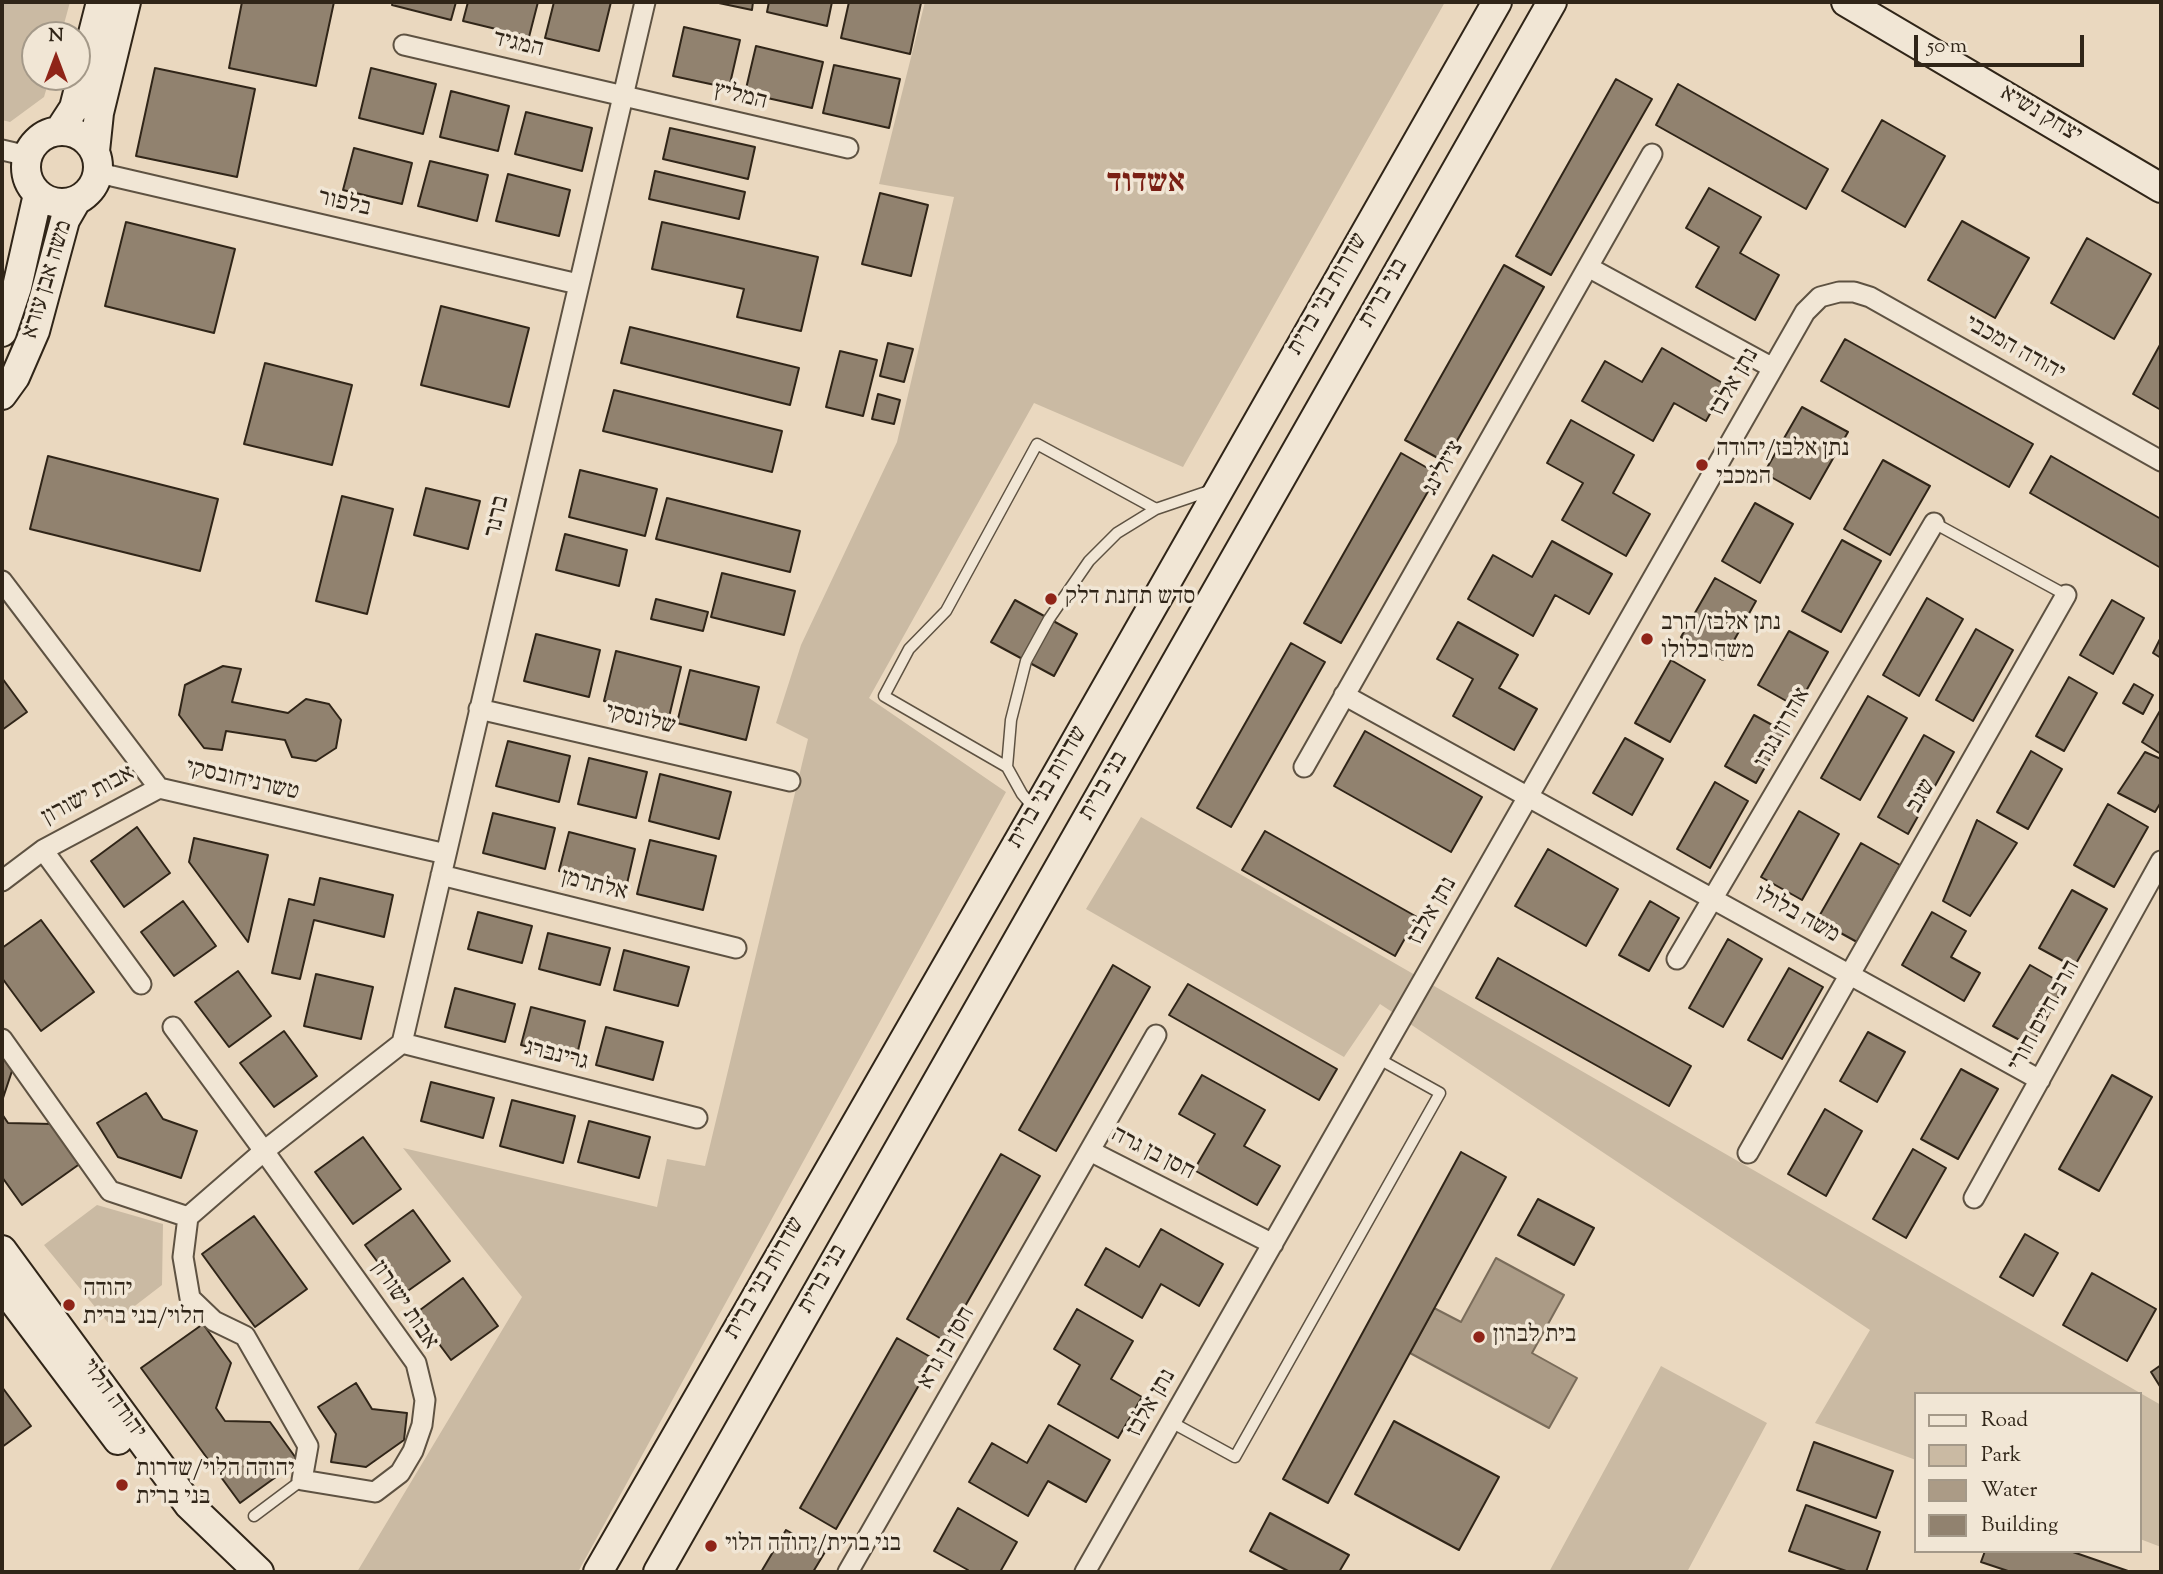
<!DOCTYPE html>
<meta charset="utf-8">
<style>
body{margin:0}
#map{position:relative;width:2163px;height:1574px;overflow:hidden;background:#ead8bf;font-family:"Sorts Mill Goudy",serif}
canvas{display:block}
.frame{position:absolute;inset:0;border:4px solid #302518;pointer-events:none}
.legend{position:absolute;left:1914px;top:1392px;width:228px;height:161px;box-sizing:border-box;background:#f1e6d5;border:2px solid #a49989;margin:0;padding:9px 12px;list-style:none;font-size:21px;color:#302518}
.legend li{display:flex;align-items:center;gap:14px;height:35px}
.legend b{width:35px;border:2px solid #a49989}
.north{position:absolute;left:21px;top:21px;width:70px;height:70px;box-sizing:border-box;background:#f1e6d5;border:2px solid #a49989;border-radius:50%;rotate:0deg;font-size:19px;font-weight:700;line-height:28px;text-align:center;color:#302518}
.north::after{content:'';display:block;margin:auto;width:24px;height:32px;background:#8f2418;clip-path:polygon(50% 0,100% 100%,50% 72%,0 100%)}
.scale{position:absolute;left:1914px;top:35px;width:170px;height:32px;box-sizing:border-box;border:4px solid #302518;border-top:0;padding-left:9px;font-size:21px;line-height:24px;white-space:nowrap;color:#302518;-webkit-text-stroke:5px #f1e6d5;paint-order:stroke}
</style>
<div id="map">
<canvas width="2163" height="1574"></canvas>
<div class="frame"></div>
<ul class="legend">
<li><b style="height:9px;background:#f1e6d5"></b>Road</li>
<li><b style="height:19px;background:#cabaa3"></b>Park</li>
<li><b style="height:19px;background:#ab9b86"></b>Water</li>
<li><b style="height:19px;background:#91826f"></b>Building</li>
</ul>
<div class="north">N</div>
<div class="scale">50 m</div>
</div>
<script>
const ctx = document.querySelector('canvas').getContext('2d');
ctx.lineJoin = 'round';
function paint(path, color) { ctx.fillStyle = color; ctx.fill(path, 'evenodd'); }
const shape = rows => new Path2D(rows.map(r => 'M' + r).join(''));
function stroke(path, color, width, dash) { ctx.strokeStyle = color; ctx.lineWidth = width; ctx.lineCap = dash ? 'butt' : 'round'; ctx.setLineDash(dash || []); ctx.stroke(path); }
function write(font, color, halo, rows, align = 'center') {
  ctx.font = font + ' "Sorts Mill Goudy","Frank Ruhl Libre",serif'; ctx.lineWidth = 7; ctx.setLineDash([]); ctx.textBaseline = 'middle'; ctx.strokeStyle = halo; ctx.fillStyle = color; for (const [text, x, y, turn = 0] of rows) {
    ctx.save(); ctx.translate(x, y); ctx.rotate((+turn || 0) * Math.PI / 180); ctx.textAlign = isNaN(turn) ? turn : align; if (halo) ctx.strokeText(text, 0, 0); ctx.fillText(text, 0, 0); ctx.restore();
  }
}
paint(shape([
 [2,2,70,2,61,35,35,35,35,77,50,77,44,97,10,122,2,120],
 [925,2,1445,2,1183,467,1034,403,869,698,1006,792,578,1572,357,1572,522,1297,403,1148,657,1207,667,1159,705,1166,808,739,776,723,801,645,897,442,954,197,879,184],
 [1141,817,2161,1405,2161,1547,2140,1539,2140,1394,1916,1394,1916,1460,1815,1423,1870,1330,1380,1004,1344,1057,1086,909],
 [97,1205,163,1224,162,1285,110,1325,44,1245],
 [1661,1366,1767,1423,1687,1572,1549,1572]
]), '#cabaa3');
const water = shape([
 [1496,1258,1564,1295,1532,1353,1577,1378,1549,1428,1410,1353,1434,1308,1461,1322,1496,1258]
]);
paint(water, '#ab9b86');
stroke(water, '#7a6c5a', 2);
const building = shape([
 [242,2,334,2,316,86,229,68,242,2],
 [393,2,456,2,451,20,392,5,393,2],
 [468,2,538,2,529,37,463,21,468,2],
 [554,2,611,2,599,51,545,38,554,2],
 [714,2,753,2,752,10,714,2],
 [769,2,832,2,827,26,767,12,769,2],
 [849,2,921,3,910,54,841,38,849,2],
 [684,27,740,40,729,88,673,76,684,27],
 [756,46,823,62,812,108,745,93,756,46],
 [834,65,900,79,889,128,823,113,834,65],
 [155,68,255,89,237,177,136,156,155,68],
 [371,68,436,84,423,134,359,118,371,68],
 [1616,79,1652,99,1551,275,1516,256,1616,79],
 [1678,84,1828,169,1806,209,1656,125,1678,84],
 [451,91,509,106,498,151,440,137,451,91],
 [526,112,592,128,582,171,515,154,526,112],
 [1882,120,1945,156,1905,227,1842,191,1882,120],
 [670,128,755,147,748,179,663,159,670,128],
 [354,148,412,163,402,204,343,190,354,148],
 [430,161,488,175,477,221,418,206,430,161],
 [655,171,745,192,739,219,649,199,655,171],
 [508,174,570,190,559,236,496,221,508,174],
 [1709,188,1761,217,1740,253,1779,275,1755,320,1696,287,1719,247,1686,228,1709,188],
 [880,193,928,205,911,276,862,264,880,193],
 [1962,221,2029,258,1995,318,1928,280,1962,221],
 [126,222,235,249,214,333,105,306,126,222],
 [662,222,818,257,801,331,737,317,744,289,652,269,662,222],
 [2087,238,2151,274,2114,339,2051,303,2087,238],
 [1504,265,1544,287,1445,462,1405,440,1504,265],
 [441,306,529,328,509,407,421,385,441,306],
 [630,327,799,368,790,405,621,363,630,327],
 [1845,339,2033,444,2009,487,1821,381,1845,339],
 [888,343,913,349,904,382,880,376,888,343],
 [2161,343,2161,410,2133,394,2161,343],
 [1662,348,1726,385,1706,421,1674,403,1653,441,1582,401,1605,361,1642,382,1662,348],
 [840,351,877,360,863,416,826,407,840,351],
 [265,363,352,385,332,465,244,444,265,363],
 [614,390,782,431,772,472,603,431,614,390],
 [878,394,900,400,894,424,872,419,878,394],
 [1802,407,1848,432,1810,499,1764,473,1802,407],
 [1571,420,1634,455,1613,493,1650,514,1626,556,1562,520,1583,483,1547,463,1571,420],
 [1401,453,1438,474,1341,643,1304,623,1401,453],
 [48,456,218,499,200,571,30,529,48,456],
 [2051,456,2161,519,2161,568,2030,493,2051,456],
 [1883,460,1930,486,1890,555,1844,529,1883,460],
 [580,470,657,489,645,536,569,517,580,470],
 [426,488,480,501,468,549,414,535,426,488],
 [342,496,393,509,367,614,316,601,342,496],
 [667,498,800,531,790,572,656,539,667,498],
 [1755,503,1793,524,1760,583,1722,561,1755,503],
 [565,534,627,550,619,586,556,570,565,534],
 [1842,540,1881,561,1841,632,1802,611,1842,540],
 [1552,541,1612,574,1589,614,1555,595,1533,636,1468,599,1493,555,1532,577,1552,541],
 [722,573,795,591,784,635,711,617,722,573],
 [1715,578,1756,601,1723,660,1681,637,1715,578],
 [1927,598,1963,619,1919,696,1883,675,1927,598],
 [656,599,708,612,703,631,651,619,656,599],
 [1015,600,1077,634,1054,676,991,642,1015,600],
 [2112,600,2144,618,2113,674,2080,655,2112,600],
 [1458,622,1518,655,1499,688,1537,709,1514,750,1453,716,1473,679,1437,659,1458,622],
 [1976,629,2013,650,1973,721,1936,700,1976,629],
 [1789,631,1828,652,1797,707,1758,685,1789,631],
 [536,634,600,650,589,697,524,681,536,634],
 [2161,637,2161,658,2153,653,2161,637],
 [1291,643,1325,662,1231,827,1197,808,1291,643],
 [616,651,681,667,669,717,604,701,616,651],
 [1671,660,1705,680,1670,742,1635,723,1671,660],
 [223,666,241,669,232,702,288,713,306,699,329,704,341,720,336,748,316,761,292,757,285,740,226,731,222,750,204,748,179,715,185,685,223,666],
 [690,670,759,687,746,740,677,723,690,670],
 [2069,677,2097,693,2064,751,2036,736,2069,677],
 [2,678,27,712,2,730,2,678],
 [2134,684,2153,695,2143,714,2123,703,2134,684],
 [1868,696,1907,718,1860,800,1821,778,1868,696],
 [2161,709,2161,754,2142,742,2161,709],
 [1754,715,1785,732,1756,783,1725,766,1754,715],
 [1365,731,1482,797,1451,852,1334,786,1365,731],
 [1924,735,1954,752,1908,834,1878,817,1924,735],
 [1625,738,1663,759,1632,815,1593,793,1625,738],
 [508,741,570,756,559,802,496,786,508,741],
 [2031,751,2062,769,2028,829,1997,812,2031,751],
 [2145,752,2161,759,2161,802,2155,812,2118,793,2145,752],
 [589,758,647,772,636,818,578,804,589,758],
 [660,774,731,792,719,839,649,821,660,774],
 [1715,782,1748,801,1710,868,1677,849,1715,782],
 [2108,804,2148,827,2114,887,2074,865,2108,804],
 [1799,811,1839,834,1802,900,1761,877,1799,811],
 [493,813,555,828,545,869,483,853,493,813],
 [1977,820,2017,843,1970,916,1943,901,1977,820],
 [137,827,170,873,124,907,91,861,137,827],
 [1265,831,1417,917,1395,956,1242,870,1265,831],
 [569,832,635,849,626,888,559,871,569,832],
 [194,838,268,855,248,942,189,862,194,838],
 [650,840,716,856,703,910,637,894,650,840],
 [1861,843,1900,865,1857,942,1817,920,1861,843],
 [1548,849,1618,889,1586,946,1515,906,1548,849],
 [320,878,393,895,384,937,314,920,300,979,272,973,289,899,314,905,320,878],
 [2072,890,2107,909,2074,967,2039,948,2072,890],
 [183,901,216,946,174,976,141,932,183,901],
 [1650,901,1679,918,1649,971,1619,955,1650,901],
 [478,912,532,926,522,963,468,949,478,912],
 [1932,912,1966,931,1951,957,1980,973,1964,1001,1902,965,1932,912],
 [41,920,94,992,41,1031,2,978,2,948,41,920],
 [548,933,610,948,600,985,539,969,548,933],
 [1728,939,1762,959,1723,1027,1689,1008,1728,939],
 [624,950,689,967,678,1006,614,990,624,950],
 [1498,958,1691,1066,1669,1106,1476,998,1498,958],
 [1113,965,1150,987,1056,1151,1019,1130,1113,965],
 [2030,965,2065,985,2031,1046,1993,1026,2030,965],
 [1789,968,1823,987,1782,1059,1748,1040,1789,968],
 [238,971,271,1016,229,1047,195,1002,238,971],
 [316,974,373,987,361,1039,304,1026,316,974],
 [1188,984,1337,1069,1319,1100,1169,1015,1188,984],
 [455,988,515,1004,505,1042,445,1027,455,988],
 [531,1007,585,1021,576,1059,521,1045,531,1007],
 [606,1027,663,1042,653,1080,596,1065,606,1027],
 [284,1031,317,1076,274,1107,240,1063,284,1031],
 [1868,1032,1905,1052,1877,1102,1840,1081,1868,1032],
 [2,1048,14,1065,2,1101,2,1048],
 [1961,1069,1998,1089,1958,1159,1921,1139,1961,1069],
 [1202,1075,1265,1110,1244,1146,1280,1166,1257,1205,1194,1170,1215,1134,1179,1114,1202,1075],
 [2112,1075,2152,1097,2099,1191,2059,1169,2112,1075],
 [431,1082,494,1098,483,1138,421,1121,431,1082],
 [146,1093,163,1119,197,1131,181,1178,118,1157,97,1123,146,1093],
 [512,1100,575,1116,563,1163,500,1146,512,1100],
 [1825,1109,1862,1131,1826,1196,1788,1174,1825,1109],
 [2,1114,8,1123,53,1124,81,1163,22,1205,2,1177,2,1114],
 [589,1121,650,1137,639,1178,578,1162,589,1121],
 [363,1137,401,1189,353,1224,315,1172,363,1137],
 [1913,1149,1946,1168,1906,1238,1873,1219,1913,1149],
 [1461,1152,1506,1177,1328,1503,1283,1479,1461,1152],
 [1001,1154,1040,1176,945,1341,907,1319,1001,1154],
 [1538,1199,1594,1228,1574,1265,1518,1235,1538,1199],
 [413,1210,450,1261,402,1295,365,1245,413,1210],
 [254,1216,307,1289,255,1327,202,1254,254,1216],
 [1161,1229,1223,1264,1199,1306,1161,1284,1142,1318,1085,1285,1106,1248,1139,1267,1161,1229],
 [2025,1234,2058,1253,2033,1296,2000,1277,2025,1234],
 [2092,1273,2156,1309,2127,1361,2063,1325,2092,1273],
 [463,1278,498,1326,451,1360,416,1313,463,1278],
 [1077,1309,1133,1341,1111,1379,1142,1397,1118,1438,1058,1404,1080,1365,1054,1349,1077,1309],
 [203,1324,231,1363,216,1408,225,1421,270,1422,298,1461,240,1503,141,1368,203,1324],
 [897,1338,934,1359,836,1529,800,1508,897,1338],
 [2161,1365,2161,1388,2151,1372,2161,1365],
 [356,1383,372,1409,407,1413,404,1440,366,1467,331,1462,336,1434,318,1407,356,1383],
 [2,1387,31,1426,2,1447,2,1387],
 [1394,1421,1499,1477,1459,1550,1355,1494,1394,1421],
 [1049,1425,1110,1460,1086,1502,1048,1481,1028,1516,969,1482,992,1443,1027,1463,1049,1425],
 [1814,1442,1893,1471,1876,1518,1797,1490,1814,1442],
 [1806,1505,1880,1532,1866,1572,1849,1572,1789,1551,1806,1505],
 [958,1508,1017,1542,1000,1572,967,1572,968,1570,934,1551,958,1508],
 [1270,1513,1349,1555,1339,1572,1290,1572,1250,1551,1270,1513],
 [786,1530,825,1552,813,1572,761,1572,786,1530],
 [1985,1551,2070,1551,2131,1572,2011,1572,1981,1562,1985,1551]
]);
paint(building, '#91826f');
stroke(building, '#302518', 2);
const lane = shape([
 [1934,523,2066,595],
 [1007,767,884,696,909,649,946,611,1037,444,1156,509],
 [1033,807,1022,794,1007,767,1011,720,1026,661,1049,619,1089,561,1117,533,1156,509,1212,490],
 [1171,1422,1235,1457,1440,1093,1379,1059],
 [254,1516,302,1480]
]);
const street = shape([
 [404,45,848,148],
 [2,150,28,156],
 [99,173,578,284],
 [1588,267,1773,368],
 [2,581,159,788,446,854],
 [1344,695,2040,1080],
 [479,709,790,781],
 [1304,767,1652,154],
 [43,850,141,984],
 [441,875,736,948],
 [2,881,43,850,159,788],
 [1677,959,1934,523],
 [173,1027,264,1151,416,1363,425,1400,422,1425,413,1451,400,1473,375,1492,302,1480,308,1446,245,1336,214,1321,190,1298,183,1257,188,1217,264,1151,402,1043],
 [2,1039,110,1191,188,1217],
 [402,1043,645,2],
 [402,1043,697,1118],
 [1090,1151,1273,1244],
 [1748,1153,2066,595],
 [1974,1198,2161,861],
 [848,1572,1156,1035],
 [1085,1572,1805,312,1820,297,1839,292,1854,292,1870,297,2161,461]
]);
const secondary = shape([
 [1846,2,2161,188],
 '26 167a36 36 0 1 1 72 0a36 36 0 1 1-72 0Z',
 [59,131,74,108,101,2],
 [95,151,99,113,126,2],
 [2,332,17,287,38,194],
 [2,395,15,377,35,331,65,220,76,201],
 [2,1250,189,1505,259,1572],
 [2,1286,118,1440],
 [598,1572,1036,811,1497,2],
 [658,1572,1552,2]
]);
stroke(lane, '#5e5242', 13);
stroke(street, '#5e5242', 23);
stroke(secondary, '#302518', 32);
stroke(lane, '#f1e6d5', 10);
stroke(street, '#f1e6d5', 19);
stroke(secondary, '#f1e6d5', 28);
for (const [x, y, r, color] of [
 [1702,465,7,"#8f2418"],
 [1051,599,7,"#8f2418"],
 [1647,639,7,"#8f2418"],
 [69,1305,7,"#8f2418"],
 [1479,1337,7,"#8f2418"],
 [122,1485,7,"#8f2418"],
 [711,1546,7,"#8f2418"]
]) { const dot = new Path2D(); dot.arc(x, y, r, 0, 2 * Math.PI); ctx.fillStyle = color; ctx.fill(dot); stroke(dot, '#f1e6d5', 2.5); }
write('24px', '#302518', '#f1e6d5', [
 ["המגיד",518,46,13],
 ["המליץ",740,98,13],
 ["יצחק נשיא",2040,116,31],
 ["בלפור",344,205,13],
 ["משה אבן עזרא",49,280,-73],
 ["בני ברית",1385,294,-60],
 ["שדרות בני ברית",1329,295,-60],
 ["יהודה המכבי",2014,350,29],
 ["נתן אלבז",1736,383,-60],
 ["ציזלינג",1445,469,-60],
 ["ברנר",499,517,-77],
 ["שלונסקי",640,721,13],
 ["אהרון נגרו",1784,729,-60],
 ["טשרניחובסקי",242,782,13],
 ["בני ברית",1105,787,-60],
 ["שדרות בני ברית",1049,788,-60],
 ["אבות ישורון",89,797,-28],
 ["שגב",1923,797,-60],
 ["אלתרמן",594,887,14],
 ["נתן אלבז",1434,912,-60],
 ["משה בלולו",1796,916,29],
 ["הרב חיים חורי",2046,1017,-61],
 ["גרינברג",556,1057,14],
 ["חסן בן גרה",1152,1155,27],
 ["שדרות בני ברית",766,1279,-60],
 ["בני ברית",824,1280,-60],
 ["אבות ישורון",403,1306,56],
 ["חסן בן גרא",948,1349,-60],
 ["יהודה הלוי",112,1400,54],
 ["נתן אלבז",1153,1404,-60]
]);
write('24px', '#302518', '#f1e6d5', [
 ["נתן אלבז/יהודה",1716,451],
 ["המכבי",1716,479],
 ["סדש תחנת דלק",1065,599],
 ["נתן אלבז/הרב",1661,625],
 ["משה בלולו",1661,653],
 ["יהודה",83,1291],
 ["הלוי/בני ברית",83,1319],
 ["בית לברון",1493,1337],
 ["יהודה הלוי/שדרות",136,1471],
 ["בני ברית",136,1499],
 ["בני ברית/יהודה הלוי",725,1546]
], 'left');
write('bold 32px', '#7a1f14', '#f1e6d5', [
 ["אשדוד",1146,186]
]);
</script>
